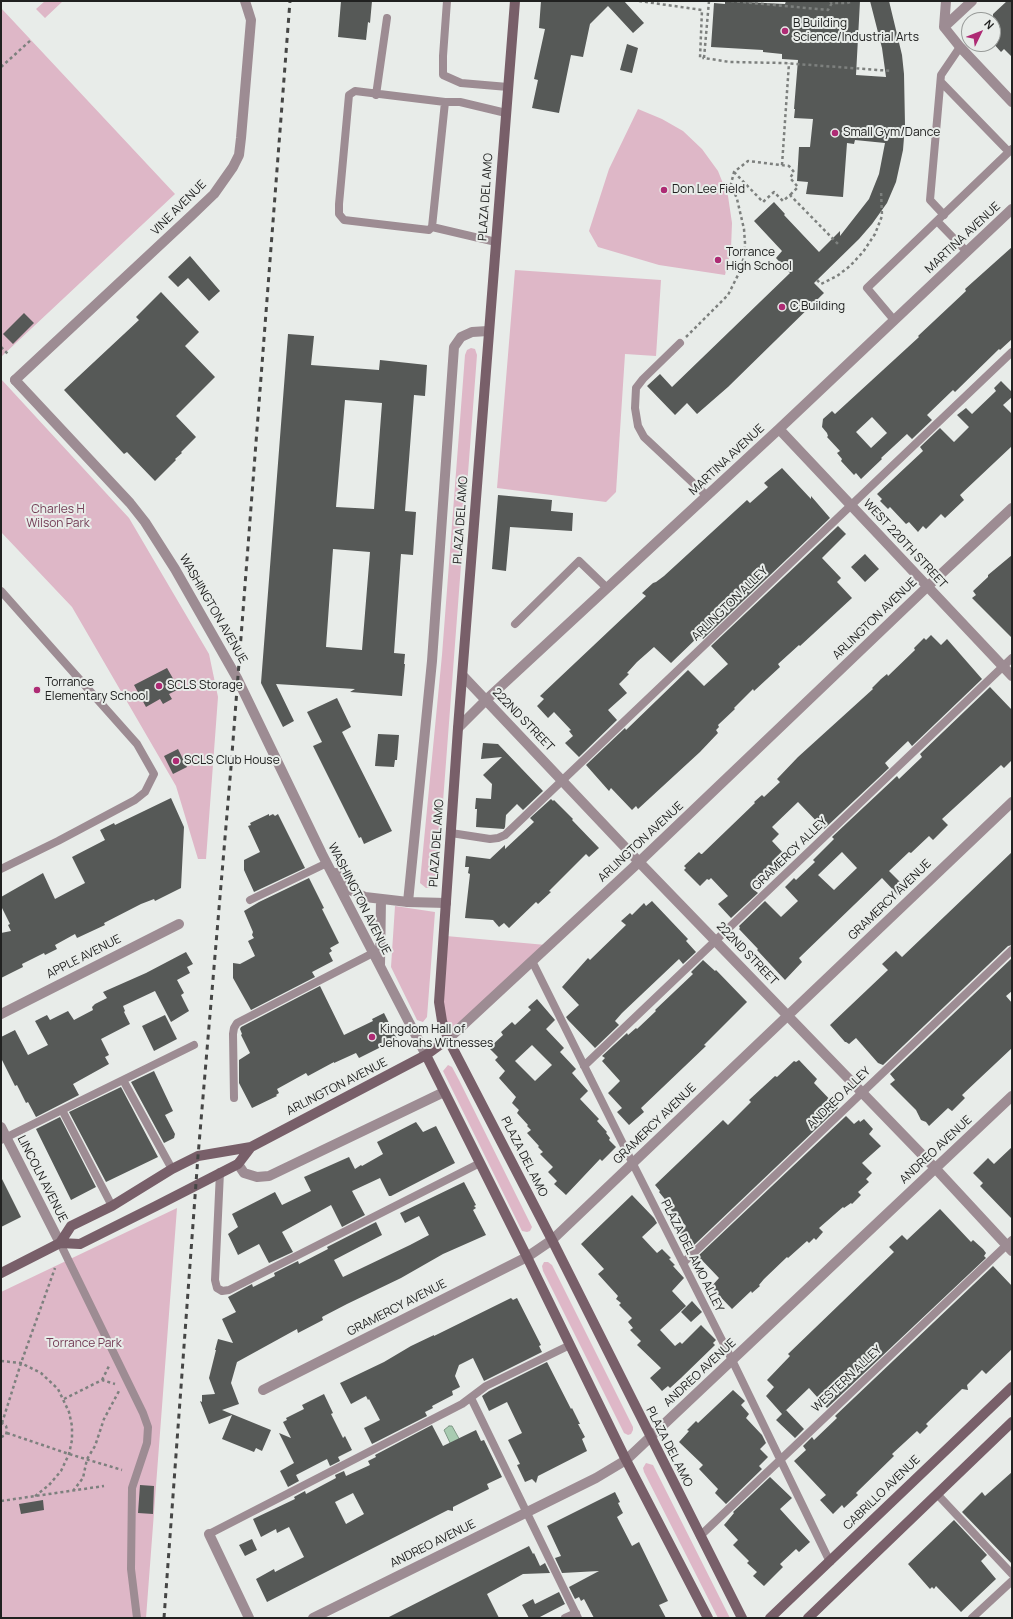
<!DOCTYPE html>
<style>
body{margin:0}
#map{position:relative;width:1013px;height:1619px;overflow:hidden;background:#e8ece9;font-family:Manrope,sans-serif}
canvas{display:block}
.frame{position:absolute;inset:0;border:2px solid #202120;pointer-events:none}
.north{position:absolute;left:961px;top:12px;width:40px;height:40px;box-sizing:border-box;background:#e8ece9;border:1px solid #989b99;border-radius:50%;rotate:47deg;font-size:11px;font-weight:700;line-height:16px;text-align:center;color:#202120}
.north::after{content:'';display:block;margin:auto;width:14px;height:18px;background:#ae2b74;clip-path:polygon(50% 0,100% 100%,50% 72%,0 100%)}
</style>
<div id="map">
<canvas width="1013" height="1619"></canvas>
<div class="frame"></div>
<div class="north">N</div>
</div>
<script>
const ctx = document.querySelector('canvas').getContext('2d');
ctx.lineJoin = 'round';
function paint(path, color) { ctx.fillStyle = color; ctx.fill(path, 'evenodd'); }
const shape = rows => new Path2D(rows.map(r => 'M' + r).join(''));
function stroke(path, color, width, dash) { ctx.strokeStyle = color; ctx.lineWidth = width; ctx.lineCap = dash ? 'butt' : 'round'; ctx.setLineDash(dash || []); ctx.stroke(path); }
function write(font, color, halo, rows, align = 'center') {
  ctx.font = font + ' Manrope,sans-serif'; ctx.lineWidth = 4; ctx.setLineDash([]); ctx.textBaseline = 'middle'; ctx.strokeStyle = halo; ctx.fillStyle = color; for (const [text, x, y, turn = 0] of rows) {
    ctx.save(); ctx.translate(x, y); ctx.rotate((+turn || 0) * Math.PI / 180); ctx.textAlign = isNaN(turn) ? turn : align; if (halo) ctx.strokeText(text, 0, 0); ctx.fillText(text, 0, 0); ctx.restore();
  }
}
paint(shape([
 [45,1,63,1,45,18,36,9],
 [1,8,175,194,1,357],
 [638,109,662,119,683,131,702,149,718,171,728,196,732,223,731,249,725,275,659,265,598,247,589,231,609,169],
 [515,270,661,280,656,356,625,354,616,492,606,502,497,488],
 [471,348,475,349,477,355,440,841,435,884,432,888,426,888,420,883,421,871,442,655,465,355,467,350],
 [1,379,129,518,209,654,218,697,206,859,198,859,176,786,72,607,1,532],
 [395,906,435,912,427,1017,423,1022,417,1020,391,967],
 [446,936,546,945,449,1036,441,1003],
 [448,1065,452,1067,459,1080,532,1227,530,1231,527,1232,522,1231,443,1071],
 [177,1208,146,1618,1,1618,1,1292],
 [544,1262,548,1262,552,1265,633,1427,633,1430,631,1434,628,1435,624,1433,543,1271,542,1266],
 [646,1463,653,1465,730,1618,718,1618,644,1472,643,1468]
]), '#deb7c7');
const water = shape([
 [449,1426,452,1426,462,1444,452,1447,444,1430,449,1426]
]);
paint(water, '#a8cbb1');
stroke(water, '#7f9886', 1);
paint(shape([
 [341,1,372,1,370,23,368,22,366,40,338,37],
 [541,1,624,1,644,23,633,33,608,6,590,24,583,57,571,55,559,113,532,108,538,80,534,79,545,29,539,28],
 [725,1,785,4,786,1,860,1,856,75,886,77,882,48,870,1,889,1,902,55,904,74,905,125,903,150,896,182,887,203,872,224,859,239,814,283,824,293,728,387,697,414,687,403,675,415,647,386,660,374,672,387,790,273,776,258,782,251,754,221,774,202,785,214,784,215,819,252,840,231,840,236,869,199,879,174,885,143,855,140,854,144,847,143,843,197,806,194,808,182,797,181,799,147,810,147,813,119,794,118,795,109,794,109,798,60,782,59,782,54,763,52,763,50,711,47,714,3,725,4],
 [1007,1,1012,1,1012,57,1004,49,1001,52,993,43,993,14],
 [627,44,638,48,632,73,620,70],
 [1012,247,1012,339,1000,350,999,349,955,392,953,390,927,415,932,420,912,439,907,434,881,458,882,459,861,479,856,473,854,475,841,461,842,459,837,453,840,451,827,437,828,436,827,433,822,427,823,419,832,411,835,414,919,337,918,336,966,291,965,289],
 [872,417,887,433,871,448,856,432],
 [190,256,220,291,209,301,188,278,178,287,168,277],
 [161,292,199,332,185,346,215,377,176,416,196,437,181,452,182,453,175,459,176,460,155,481,127,452,124,454,64,390,139,320,136,317],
 [24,313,34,323,13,344,3,334],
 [288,334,314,336,311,365,379,370,380,360,427,365,425,396,414,395,405,511,416,512,413,555,401,554,394,653,405,654,404,664,405,664,402,696,350,692,355,689,276,684,294,721,283,727,261,683],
 [345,400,382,403,374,509,336,507],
 [333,549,370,552,362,650,326,647],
 [1001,381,1012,392,1012,397,1003,405,1012,414,1012,446,960,495,964,500,945,518,941,514,926,529,923,526,918,532,909,522,906,524,890,507,888,509,880,501,882,499,877,494,923,451,920,447,940,428,954,442,969,427,957,415,966,408,972,414,996,391,994,388],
 [782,468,811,499,811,496,830,518,703,639,700,635,671,663,654,647,637,662,627,673,629,674,619,684,627,693,608,710,617,720,579,757,565,743,573,736,569,731,571,730,554,712,548,718,537,706,544,699,540,696,646,596,642,593,653,583,656,582,664,576,747,500,750,503,768,487,764,483],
 [498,495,552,500,551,511,573,513,572,531,510,527,506,571,492,569],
 [838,526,846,534,822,558,841,578,837,582,852,598,800,646,799,645,778,664,780,667,754,691,753,689,734,708,735,709,718,725,719,727,716,730,718,733,700,752,638,809,636,806,632,810,611,788,609,791,586,765,625,728,626,730,688,670,704,686,728,664,711,646],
 [865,554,879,569,865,582,851,567],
 [1012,555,1012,638,972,598,976,595,973,591,988,577,988,575],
 [931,635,941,645,947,639,982,679,912,746,908,741,885,763,889,768,824,829,798,802,772,827,779,834,772,841,785,855,770,868,772,871,753,889,758,893,731,918,718,904,728,896,711,878,709,880,707,879,700,886,684,870,686,868,684,866,699,852,701,854,702,854,755,803,754,802,762,795,764,797,780,782,777,779,798,757,873,689,872,688,881,679,887,674,888,676,915,650,914,648,924,638,926,640],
 [167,668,179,689,169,694,172,699,163,704,160,699,146,707,134,685],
 [990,687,1012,710,1012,760,1004,768,1001,765,942,819,948,825,933,840,929,836,911,853,909,852,889,871,906,888,898,895,882,878,799,958,802,962,785,980,757,950,758,949,739,929,740,928,739,926,765,901,781,917,798,901,785,887,794,878,796,880,815,862,813,860,834,839,832,837,897,776,899,779,922,757,920,754],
 [842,852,857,868,834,890,818,875],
 [337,698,351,727,342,732,392,831,364,844,361,837,359,838,313,746,322,742,307,712],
 [378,734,399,735,397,760,395,760,394,767,375,766],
 [483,743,498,744,543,791,523,810,517,804,506,815,505,827,504,829,476,827,477,809,475,809,476,798,491,799,492,784,483,775,502,757,481,759],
 [178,749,187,767,173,774,164,756],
 [171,798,184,827,181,888,155,901,154,899,141,904,104,923,105,925,77,938,75,934,55,945,57,949,45,955,44,953,22,964,23,967,1,978,1,933,11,931,8,925,10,924,1,906,1,897,43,873,55,899,85,883,72,857,105,840,100,830,114,823,115,825],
 [551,799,553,801,554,800,573,819,572,820,599,848,589,857,586,854,549,891,551,892,538,904,536,902,509,928,504,923,499,927,493,920,465,918,470,874,468,873,469,867,465,867,466,856,490,859,505,845,505,849,534,822,530,818],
 [269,814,269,816,273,814,275,816,278,814,305,868,254,892,244,870,244,860,260,852,248,826,251,825,250,823],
 [1012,852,1012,945,1008,946,883,1065,878,1063,856,1038,849,1044,846,1042,845,1042,830,1025,888,970,882,964,896,951,902,957],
 [309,878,324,908,322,909,339,943,330,948,332,951,329,953,333,961,312,972,315,977,251,1010,233,978,233,963,240,964,255,956,248,941,254,938,252,935,253,932,244,911,259,902],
 [652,901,688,939,686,941,696,952,683,964,679,959,622,1013,615,1021,619,1025,595,1048,568,1020,566,1017,579,1005,562,987,588,958,590,960,626,925,621,921,630,913,632,915,644,903,646,906],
 [186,952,193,964,187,967,190,973,177,980,184,993,181,995,189,1011,171,1022,155,991,123,1006,125,1011,124,1012,130,1024,101,1039,109,1055,105,1057,109,1064,73,1084,79,1095,36,1117,28,1102,26,1103,17,1085,15,1086,1,1058,1,1037,15,1030,28,1055,48,1045,35,1021,47,1015,50,1020,68,1011,74,1020,93,1010,92,1007,95,1004,107,998,103,992,146,973],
 [1012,958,1012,991,1006,996,1012,1003,1012,1048,962,1095,965,1098,952,1111,948,1108,929,1126,926,1122,921,1120,916,1110,890,1084,895,1080,890,1074],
 [703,960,715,971,716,970,747,1002,704,1045,706,1046,641,1108,644,1112,629,1125,617,1112,622,1108,608,1093,620,1081,602,1061,605,1058,602,1056,627,1033,628,1035,636,1028,637,1029,656,1011,655,1010,693,974,691,972],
 [320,986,344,1035,373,1021,372,1019,384,1013,397,1039,359,1058,356,1053,334,1063,334,1062,308,1076,306,1073,277,1089,279,1093,276,1095,277,1096,252,1108,239,1083,239,1060,250,1053,241,1035,242,1034,240,1029,241,1027],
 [537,999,555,1020,546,1029,564,1048,560,1052,576,1069,572,1073,588,1091,580,1099,599,1119,597,1121,607,1132,606,1133,610,1138,609,1140,616,1147,602,1161,600,1159,566,1195,554,1184,557,1181,548,1172,553,1167,540,1154,543,1152,538,1147,539,1146,527,1133,531,1130,527,1126,528,1125,517,1113,519,1110,512,1103,516,1097,499,1078,505,1071,495,1060,498,1057,489,1048,503,1035,501,1032,512,1022,515,1025,531,1010,528,1007],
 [532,1045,552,1065,535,1081,515,1061],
 [165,1015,177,1039,154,1051,142,1026],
 [799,1060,817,1079,814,1083,838,1108,692,1247,680,1233,686,1226,666,1205,668,1203,659,1192,660,1191,655,1185,723,1120,728,1125,751,1102,749,1100,775,1076,777,1077,794,1061,796,1062],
 [154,1071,173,1111,165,1115,175,1134,174,1138,164,1143,131,1082],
 [121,1087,158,1157,106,1182,69,1112],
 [846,1116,854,1124,859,1120,860,1122,864,1119,873,1129,869,1134,881,1146,862,1163,872,1173,866,1179,869,1182,858,1192,861,1195,852,1204,851,1203,844,1208,843,1207,819,1228,823,1232,816,1240,814,1238,809,1243,807,1241,788,1258,787,1257,764,1279,759,1285,760,1286,752,1293,751,1291,732,1309,711,1287,719,1278,698,1256],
 [60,1117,96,1187,71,1200,36,1129],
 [416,1122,423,1132,436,1126,455,1163,391,1196,389,1196,380,1178,352,1191,365,1215,342,1227,331,1205,282,1232,293,1252,269,1263,259,1244,238,1255,228,1234,238,1227,232,1214,275,1192,282,1205,311,1191,304,1177,349,1157,355,1169,361,1165,362,1166,383,1154,377,1142],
 [1012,1147,1012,1219,980,1186,983,1183,973,1173,988,1158,994,1164],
 [1,1177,21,1217,1,1227],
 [464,1182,476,1205,474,1206,476,1208,473,1210,486,1235,443,1254,401,1278,347,1304,322,1317,323,1320,298,1333,297,1329,237,1362,231,1383,239,1404,222,1410,271,1430,262,1451,256,1448,254,1452,222,1439,232,1415,209,1424,200,1401,202,1402,202,1395,215,1394,209,1378,216,1350,215,1350,218,1339,233,1343,222,1319,236,1312,228,1297,252,1284,253,1287,275,1276,274,1273,298,1261,299,1264,328,1249,327,1247,376,1222,382,1235,334,1260,343,1277,410,1245,429,1235,419,1216,405,1223,400,1213],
 [632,1195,654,1218,657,1223,642,1237,657,1253,662,1249,671,1258,669,1259,675,1265,673,1266,684,1278,672,1291,686,1306,660,1330,675,1346,680,1342,682,1344,701,1325,716,1340,713,1343,715,1345,681,1378,670,1388,668,1386,662,1391,650,1378,661,1368,637,1345,641,1341,630,1330,633,1328,628,1322,632,1318,619,1305,621,1303,616,1299,618,1296,598,1274,604,1269,581,1244],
 [940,1209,971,1242,973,1240,983,1249,986,1253,984,1256,986,1258,827,1408,809,1388,782,1414,766,1396,774,1387,767,1380,790,1356,788,1354,894,1252,889,1247,902,1235,907,1240],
 [993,1266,1012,1286,1012,1349,986,1374,982,1370,967,1385,968,1390,962,1389,926,1424,928,1426,920,1434,917,1431,892,1454,894,1456,856,1493,858,1495,844,1508,842,1505,833,1514,820,1500,826,1495,794,1461,806,1450,803,1446,812,1437,814,1440,837,1418,835,1416],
 [511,1298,513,1300,517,1298,541,1345,539,1346,542,1352,484,1381,473,1358,459,1365,455,1376,460,1387,452,1391,453,1395,432,1406,433,1408,425,1412,427,1416,372,1444,364,1428,380,1420,369,1399,368,1400,366,1396,351,1404,340,1383,384,1362,411,1346,434,1335,434,1336],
 [692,1301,702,1312,691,1322,681,1312],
 [547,1362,571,1409,572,1408,580,1424,578,1424,585,1437,582,1439,587,1451,538,1476,536,1483,532,1479,525,1482,517,1465,520,1464,508,1440,522,1433,507,1402,489,1411,482,1396,489,1391],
 [733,1390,745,1401,741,1405,749,1414,746,1418,762,1435,766,1443,760,1449,768,1457,759,1466,762,1469,726,1504,715,1493,718,1489,699,1469,703,1465,679,1442,689,1431,687,1430,696,1421,698,1423],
 [324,1394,333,1413,331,1414,343,1438,345,1436,352,1450,338,1457,340,1461,330,1466,327,1459,296,1475,299,1481,288,1487,280,1471,294,1463,279,1433,291,1438,283,1422,287,1420,286,1418,304,1409,302,1405],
 [786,1410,804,1429,795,1438,776,1420],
 [432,1425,443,1446,476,1430,481,1441,484,1440,502,1477,487,1484,489,1489,453,1507,453,1511,448,1510,267,1602,256,1579,274,1569,275,1572,304,1557,289,1527,277,1533,276,1529,261,1537,253,1519,295,1499,294,1497,305,1491,306,1494,336,1478,335,1475,344,1471,346,1476,370,1465,368,1461,376,1457,375,1455],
 [353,1493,364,1514,346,1524,335,1502],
 [1012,1472,1012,1564,962,1512,982,1492,985,1496],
 [770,1477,792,1498,780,1509,810,1542,799,1552,796,1549,780,1564,783,1567,764,1586,753,1576,757,1572,747,1563,749,1561,733,1545,738,1540,724,1525,734,1513,733,1512],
 [140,1485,154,1486,153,1514,138,1513],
 [615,1492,620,1502,618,1503,623,1513,617,1517,632,1546,639,1542,668,1601,659,1605,666,1618,594,1618,584,1599,581,1601,579,1597,575,1599,569,1587,599,1571,562,1573,555,1558,561,1556,547,1526],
 [43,1500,44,1510,21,1514,19,1504],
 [954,1520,987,1555,981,1561,996,1579,961,1612,936,1586,934,1589,932,1587,930,1589,908,1564],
 [252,1539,257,1550,245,1556,239,1545],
 [529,1546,533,1554,534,1553,540,1566,545,1563,550,1573,523,1574,487,1594,499,1618,387,1618],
 [559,1592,565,1604,538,1618,529,1618,522,1605,533,1599,535,1604]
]), '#565957');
stroke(shape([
 [639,1,702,10,700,58,704,58],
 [709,1,704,58,730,62,783,63,892,71],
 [731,1,828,10,833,1],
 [830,1,832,3,847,3,853,1],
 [1,67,31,40],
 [782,165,789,63],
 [734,172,763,202,774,192,783,201,790,195,839,245],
 [817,280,821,284,837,276,850,266,863,252,875,234,882,216,881,190],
 [686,337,728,295,739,273,744,257,745,243,744,229,737,199,731,184,734,172,748,161,789,166,794,172,790,178,798,187,790,195],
 [1,347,9,355],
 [1,1361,21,1363,41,1373,58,1389,69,1412,72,1426,72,1440,69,1454,61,1471,49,1485,34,1497],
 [102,1380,109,1366],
 [64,1399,102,1380,115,1384],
 [2,1423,21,1363,55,1268],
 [7,1433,69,1454,122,1470],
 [1,1437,6,1435,7,1430,6,1426,2,1423],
 [73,1491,83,1478,87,1459,95,1446,104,1419,119,1391],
 [1,1501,104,1486]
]), '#7d807e', 2.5, [3, 3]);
stroke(shape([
 [447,1,443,56,443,75,461,83,508,87],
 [941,82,1009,152],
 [376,95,387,18],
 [445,102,432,227,429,230,344,220,339,214,339,204,349,95,355,91,445,102,460,102,506,113],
 [944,215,930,200,941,75,960,47],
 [937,221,967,252],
 [432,227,496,242],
 [894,320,867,288,1012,149],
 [680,343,643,379,636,388,635,408,638,426,644,437,707,496],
 [1,591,137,744,154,774,145,792,135,800,58,841,1,869],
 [515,624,579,561,607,588],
 [451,833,490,839,498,838,505,835,1012,352],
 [250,900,327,863],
 [532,961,633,1164,732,1360,830,1562],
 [584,1066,1012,658],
 [123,1080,172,1169],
 [234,1098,233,1034,234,1028,237,1023,373,953],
 [62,1110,112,1206],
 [1,1140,194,1045],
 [220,1172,215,1280,217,1288,222,1291,229,1290,480,1163],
 [60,1243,143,1413,148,1427,147,1443,132,1488,131,1569,137,1618],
 [683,1263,1012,950],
 [471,1398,578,1618],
 [937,1494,1012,1574],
 [209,1534,462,1404,486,1386,570,1345],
 [700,1536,1012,1240],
 [565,1618,576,1613],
 [972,1618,1012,1581]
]), '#9d8c93', 8);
stroke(shape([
 [944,27,960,47,1012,102],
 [944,27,972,1],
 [944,27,946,1],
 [15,380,192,215,214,194,233,167,239,155,241,138,251,20,245,1],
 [779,429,1012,676],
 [463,676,639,862,935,1168,1012,1251],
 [458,728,486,700,779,429,1012,209],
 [408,902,432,661,454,347,461,337,472,332,488,331],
 [1,1014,179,924],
 [1,1127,60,1243],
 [238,1164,244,1173,257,1177,269,1176,444,1092],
 [263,1390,527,1257,552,1240,1012,802],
 [209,1534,249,1618],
 [313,1618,596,1478,626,1460,1012,1096]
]), '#9d8c93', 10);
stroke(shape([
 [15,380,130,503,145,522,175,569,237,678,322,854,426,1055],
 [336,873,352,891,365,897,408,902,446,903],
 [380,965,381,899],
 [448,1039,639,862,927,587,1012,508]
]), '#9d8c93', 10);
stroke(shape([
 [515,1,458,728,439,1002,442,1021,448,1039,552,1240,742,1618],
 [426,1055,527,1257,626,1460,708,1618],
 [60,1243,71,1226,112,1206,172,1169,198,1156,251,1147,426,1055,448,1039],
 [1,1273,60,1243,80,1244,156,1206,238,1164,251,1147],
 [770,1618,1012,1387],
 [808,1618,1012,1422]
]), '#785f69', 10);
stroke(shape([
 [164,1618,198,1156,231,767,290,1]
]), '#454645', 3, [5, 5]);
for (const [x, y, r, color] of [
 [785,31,4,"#ae2b74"],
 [835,133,4,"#ae2b74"],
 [664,190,4,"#ae2b74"],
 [718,260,4,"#ae2b74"],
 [782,307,4,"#ae2b74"],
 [159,686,4,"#ae2b74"],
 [37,690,4,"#ae2b74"],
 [176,761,4,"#ae2b74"],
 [372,1037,4,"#ae2b74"]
]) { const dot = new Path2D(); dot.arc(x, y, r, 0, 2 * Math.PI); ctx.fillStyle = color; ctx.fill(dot); stroke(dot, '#e8ece9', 1.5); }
write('12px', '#202120', '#e8ece9', [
 ["B Building",793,24],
 ["Science/Industrial Arts",793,38],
 ["Small Gym/Dance",843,133],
 ["Don Lee Field",672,190],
 ["Torrance",726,253],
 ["High School",726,267],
 ["C Building",790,307],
 ["Torrance",45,683],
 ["Elementary School",45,697],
 ["SCLS Storage",167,686],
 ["SCLS Club House",184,761],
 ["Kingdom Hall of",380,1030],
 ["Jehovahs Witnesses",380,1044]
], 'left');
write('12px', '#202120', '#e8ece9', [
 ["PLAZA DEL AMO",486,197,-86],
 ["VINE AVENUE",179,208,-45],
 ["MARTINA AVENUE",963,238,-43],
 ["MARTINA AVENUE",727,460,-43],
 ["PLAZA DEL AMO",461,520,-86],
 ["WEST 220TH STREET",905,544,47],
 ["ARLINGTON ALLEY",730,604,-44],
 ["WASHINGTON AVENUE",213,609,60],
 ["ARLINGTON AVENUE",875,619,-44],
 ["222ND STREET",523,720,46],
 ["ARLINGTON AVENUE",641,842,-43],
 ["PLAZA DEL AMO",437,843,-86],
 ["GRAMERCY ALLEY",790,854,-44],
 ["WASHINGTON AVENUE",359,899,63],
 ["GRAMERCY AVENUE",890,900,-44],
 ["222ND STREET",747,954,46],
 ["APPLE AVENUE",84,957,-27],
 ["ARLINGTON AVENUE",337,1087,-27],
 ["ANDREO ALLEY",839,1098,-44],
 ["GRAMERCY AVENUE",655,1124,-44],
 ["ANDREO AVENUE",936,1150,-43],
 ["PLAZA DEL AMO",524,1157,63],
 ["LINCOLN AVENUE",42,1179,63],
 ["PLAZA DEL AMO ALLEY",692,1256,63],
 ["GRAMERCY AVENUE",397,1308,-27],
 ["ANDREO AVENUE",700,1373,-43],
 ["WESTERN ALLEY",847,1379,-43],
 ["PLAZA DEL AMO",669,1447,63],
 ["CABRILLO AVENUE",882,1493,-44],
 ["ANDREO AVENUE",433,1544,-26]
]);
write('12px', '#733d56', '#e8ece9', [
 ["Charles H",58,510],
 ["Wilson Park",58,524],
 ["Torrance Park",84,1344]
]);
</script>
